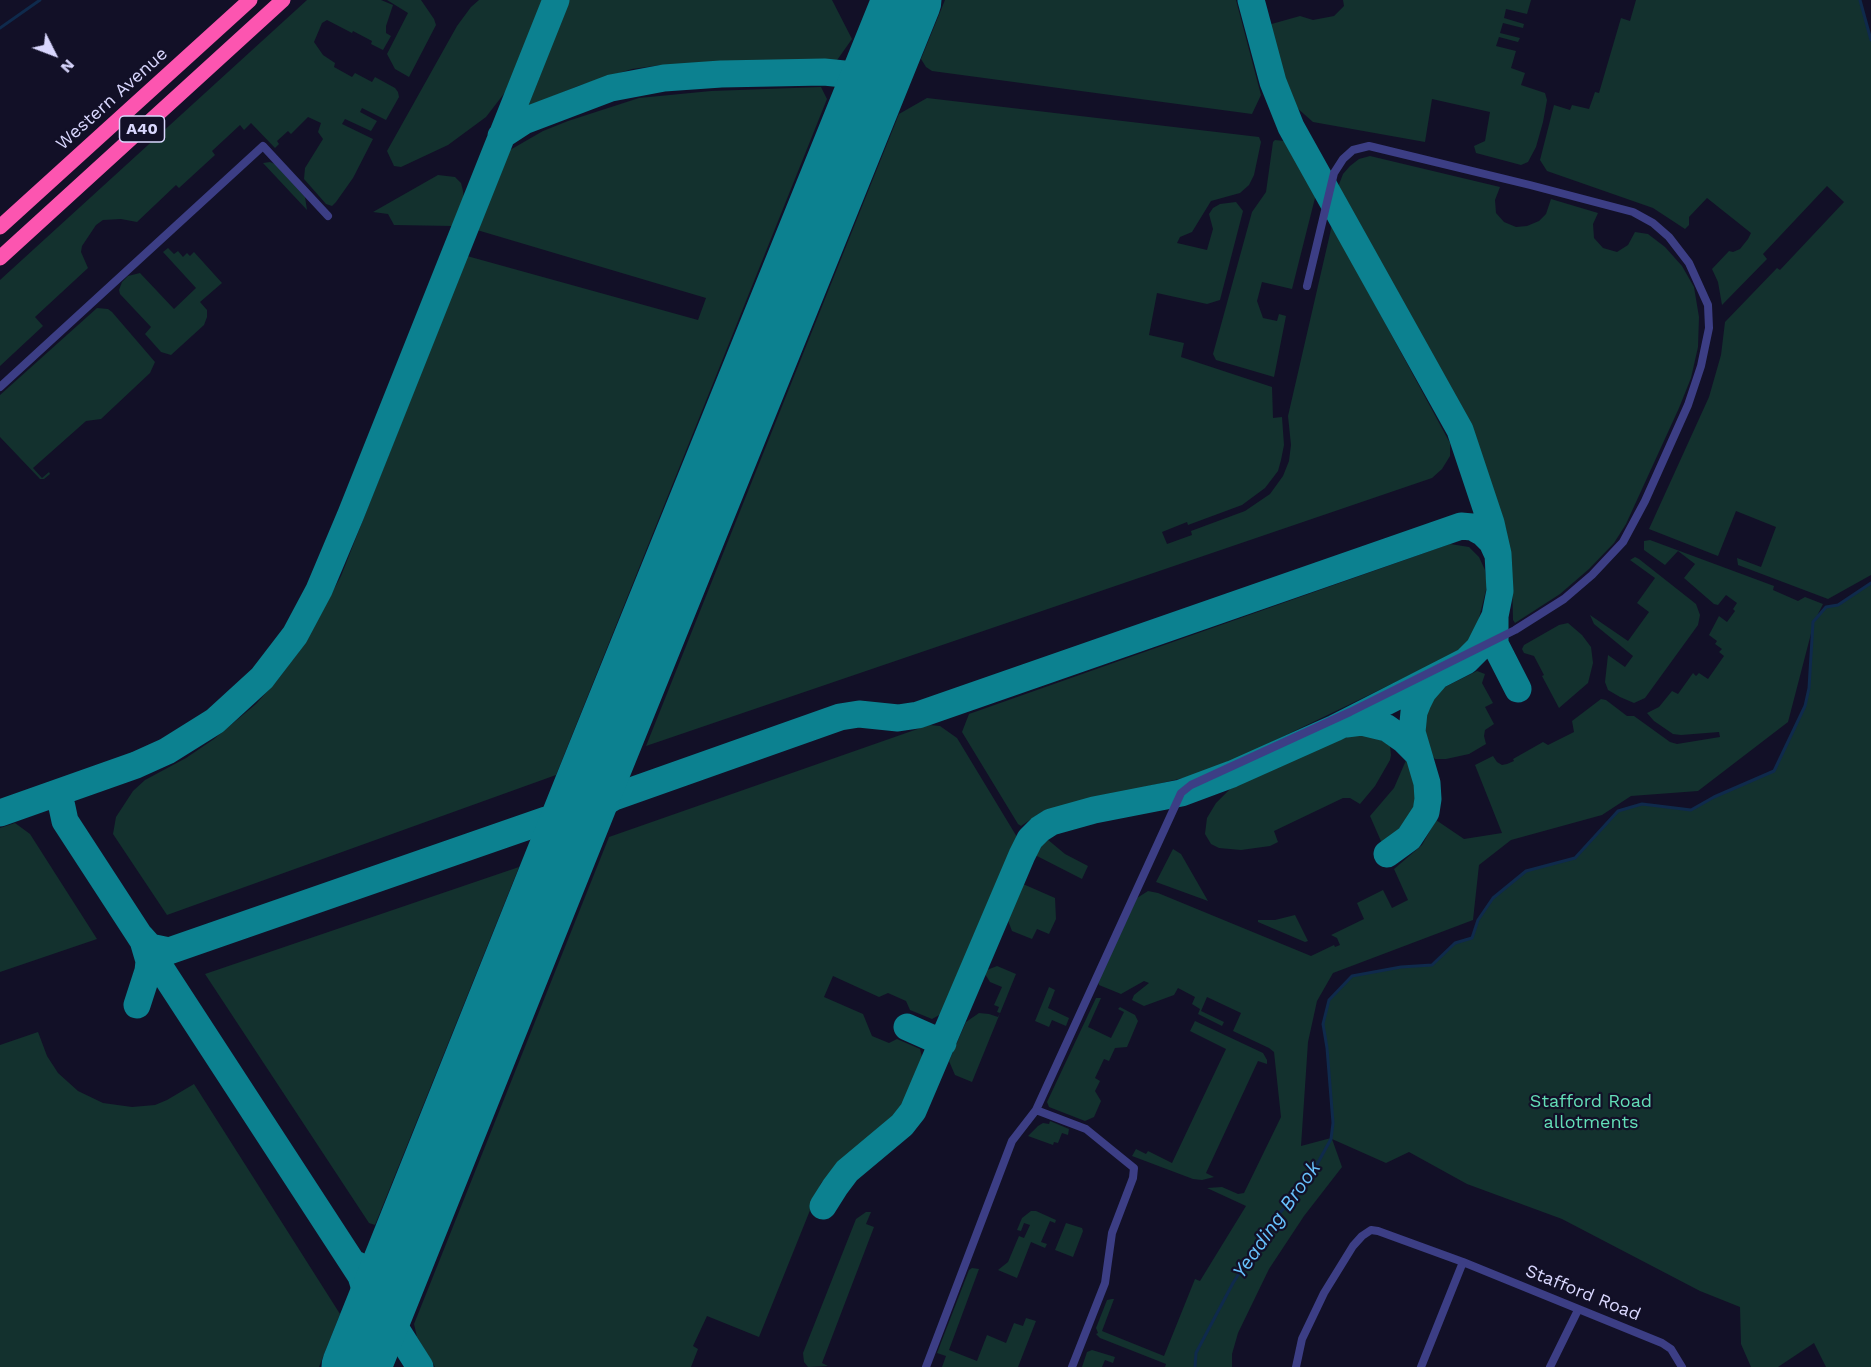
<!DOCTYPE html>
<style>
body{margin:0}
#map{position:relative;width:1871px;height:1367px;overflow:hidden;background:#121027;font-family:"Work Sans",sans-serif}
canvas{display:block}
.north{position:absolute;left:24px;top:24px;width:60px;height:60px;-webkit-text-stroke:4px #121027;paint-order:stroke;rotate:132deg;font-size:16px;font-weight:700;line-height:24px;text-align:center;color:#d9d7fe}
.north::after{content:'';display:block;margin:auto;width:21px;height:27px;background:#d9d7fe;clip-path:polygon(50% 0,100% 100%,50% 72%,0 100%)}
</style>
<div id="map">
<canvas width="1871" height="1367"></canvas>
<div class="north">N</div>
</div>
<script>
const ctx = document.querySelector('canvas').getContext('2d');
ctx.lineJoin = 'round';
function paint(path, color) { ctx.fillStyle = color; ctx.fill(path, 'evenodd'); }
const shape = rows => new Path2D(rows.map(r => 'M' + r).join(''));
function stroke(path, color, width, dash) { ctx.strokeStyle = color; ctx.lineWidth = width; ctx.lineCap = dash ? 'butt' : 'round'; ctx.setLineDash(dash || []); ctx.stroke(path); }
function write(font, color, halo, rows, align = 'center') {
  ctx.font = font + ' "Work Sans",sans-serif'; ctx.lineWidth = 4.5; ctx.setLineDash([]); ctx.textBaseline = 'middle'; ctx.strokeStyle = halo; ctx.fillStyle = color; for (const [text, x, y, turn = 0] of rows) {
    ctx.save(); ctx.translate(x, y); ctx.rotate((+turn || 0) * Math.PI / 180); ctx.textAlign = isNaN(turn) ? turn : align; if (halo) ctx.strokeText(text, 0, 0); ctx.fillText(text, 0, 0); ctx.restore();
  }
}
paint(shape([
 [307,0,381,0,393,5,386,26,386,33,391,36,383,50,371,44,372,41,353,31,352,33,327,20,322,23,314,42,323,55,335,63,334,67,352,77,355,73,372,82,375,77,395,88,398,92,399,97,386,120,362,108,360,112,377,121,371,131,345,119,342,124,373,139,353,178,336,202,332,206,326,204,304,179,305,168,323,139,318,132,321,123,308,117,291,134,288,131,277,141,279,144,275,148,251,123,244,130,240,125,212,151,215,155,179,188,176,185,137,222,121,219,103,220,96,225,82,246,81,252,88,268,35,317,43,326,0,366,0,280],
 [387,0,421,0,434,19,436,25,409,77,395,69,387,54,408,13],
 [479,0,543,0,506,91,486,117,448,145,401,167,394,166,387,151,457,26,471,7],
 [568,0,832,0,852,39,835,63,661,65,632,69,578,86,525,108],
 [945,0,1236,0,1261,95,1252,114,932,71,926,67,921,59],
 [1343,0,1531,0,1527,14,1506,9,1504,18,1524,24,1523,28,1503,23,1500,33,1520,38,1518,42,1499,37,1496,46,1516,51,1511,68,1525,73,1521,85,1545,93,1547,100,1543,122,1536,147,1528,162,1521,165,1476,153,1474,146,1485,141,1490,112,1432,99,1425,142,1313,122,1296,107,1284,85,1268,25,1300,16,1313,20,1334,16,1344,6],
 [1636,0,1860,0,1871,40,1871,575,1828,599,1738,565,1737,558,1761,567,1776,527,1736,511,1718,556,1649,529,1709,397,1721,355,1725,322,1777,268,1780,270,1844,202,1827,186,1763,254,1767,259,1722,305,1718,282,1712,269,1729,251,1733,252,1740,249,1748,239,1751,233,1707,198,1689,217,1689,225,1685,229,1653,208,1547,171,1540,160,1554,105,1570,110,1572,105,1589,109,1595,92,1599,93,1621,18,1630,21],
 [821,87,827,99,556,775,167,915,113,834,116,817,133,791,145,780,186,758,214,739,256,704,279,678,305,643,341,576,467,256,698,320,706,298,477,230,510,150,543,131,568,121,639,98,711,91],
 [927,98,1259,137,1261,142,1254,175,1249,185,1240,193,1211,201,1192,232,1180,237,1177,243,1207,250,1213,229,1209,214,1213,208,1220,204,1236,202,1243,211,1220,300,1207,304,1157,293,1149,335,1184,343,1181,357,1272,387,1273,418,1282,417,1284,445,1281,460,1278,471,1265,488,1242,505,1188,525,1187,522,1162,532,1167,544,1192,535,1191,531,1245,511,1270,494,1283,476,1289,461,1291,445,1288,416,1332,225,1450,443,1450,456,1442,469,1432,478,646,746,899,114],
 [1275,140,1284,141,1316,194,1292,289,1262,282,1257,301,1263,318,1277,321,1279,314,1286,316,1274,377,1216,360,1213,354,1252,212,1266,192,1273,142],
 [1370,156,1500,187,1495,200,1496,213,1504,222,1516,227,1527,226,1539,221,1546,214,1551,199,1598,213,1593,224,1594,238,1603,248,1617,252,1628,245,1635,232,1648,234,1665,247,1682,266,1694,287,1699,317,1698,347,1691,378,1679,408,1626,524,1614,543,1589,569,1560,594,1515,623,1513,620,1512,575,1506,529,1467,422,1338,187,1343,174,1350,166,1359,159],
 [270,162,275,164,305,197,307,210,263,163],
 [438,175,455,177,461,183,463,191,464,200,453,226,394,225,388,214,373,212],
 [168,248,174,254,178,251,183,257,187,253,190,256,194,252,222,283,200,302,207,310,207,317,204,325,171,355,161,352,145,334,151,327,120,294,119,290,122,282,128,276,140,273,174,309,196,288,163,252],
 [97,308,108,309,112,312,155,362,150,373,101,419,86,421,33,468,42,478,49,472,50,474,44,479,40,479,0,437,0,395],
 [1650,540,1774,586,1773,590,1798,601,1805,597,1823,604,1816,618,1826,607,1838,605,1871,583,1871,1367,1826,1367,1814,1343,1778,1367,1751,1367,1741,1344,1740,1307,1700,1291,1562,1219,1467,1184,1409,1152,1386,1163,1332,1139,1342,1167,1304,1216,1269,1269,1238,1333,1232,1354,1232,1367,1165,1367,1166,1364,1100,1338,1096,1334,1098,1333,1096,1328,1107,1300,1112,1299,1114,1299,1102,1331,1164,1356,1195,1279,1200,1281,1246,1206,1207,1188,1222,1187,1238,1194,1244,1193,1281,1117,1274,1052,1269,1048,1233,1031,1241,1013,1207,997,1201,1011,1224,1022,1222,1026,1198,1014,1200,1009,1192,1004,1195,997,1178,988,1174,995,1144,1006,1132,1000,1134,995,1149,983,1144,981,1121,994,1099,985,1098,982,1137,898,1148,891,1158,893,1311,956,1334,945,1335,947,1340,945,1337,938,1331,935,1364,919,1357,903,1383,890,1392,908,1408,900,1394,869,1422,845,1436,820,1464,839,1502,833,1475,765,1493,756,1497,762,1502,765,1507,764,1514,761,1513,759,1543,742,1548,745,1574,732,1572,721,1601,699,1606,700,1627,716,1634,716,1670,742,1677,744,1720,737,1719,732,1681,735,1673,734,1654,721,1647,713,1659,707,1672,691,1678,694,1693,673,1696,676,1699,673,1708,679,1724,656,1719,652,1722,649,1715,644,1717,641,1709,635,1719,616,1727,622,1735,611,1733,609,1737,603,1726,595,1718,605,1714,604,1684,578,1695,564,1678,551,1665,565,1644,550,1644,541],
 [1813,626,1809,688,1805,706,1774,771,1714,797,1691,810,1642,804,1618,811,1575,858,1526,871,1493,898,1478,920,1472,938,1455,943,1432,965,1401,967,1352,976,1329,1000,1323,1024,1327,1048,1333,1123,1331,1138,1301,1146,1308,1042,1317,1001,1333,973,1473,920,1479,865,1511,840,1602,815,1631,796,1698,791,1788,722],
 [1450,544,1469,547,1479,557,1485,570,1487,586,1478,622,1471,638,1460,651,1220,767,1183,778,1043,811,1021,826,1018,824,962,732,969,714],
 [1635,557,1639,559,1696,604,1700,615,1698,625,1645,698,1634,703,1620,697,1608,690,1605,682,1608,655,1625,667,1633,656,1594,624,1590,615,1628,641,1649,612,1637,603,1655,578,1630,560],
 [1568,623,1582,635,1591,647,1593,663,1588,683,1559,708,1542,676,1544,675,1534,656,1524,653,1522,649,1524,645,1559,625],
 [1477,671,1485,674,1482,683,1493,703,1485,707,1494,724,1485,730,1484,736,1486,744,1469,754,1446,759,1435,759,1427,750,1424,739,1424,722,1429,705,1443,688],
 [929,725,940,726,957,738,1017,837,943,1013,932,1019,910,1010,906,1001,888,993,879,997,833,976,824,997,863,1014,872,1036,889,1043,897,1039,920,1049,923,1061,911,1093,892,1118,842,1161,821,1183,759,1337,707,1316,693,1346,698,1349,691,1367,435,1367,417,1337,414,1324,609,837],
 [1352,735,1365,735,1383,741,1390,746,1391,755,1390,760,1375,786,1360,804,1350,798,1343,798,1274,831,1278,842,1270,846,1241,850,1219,848,1211,844,1205,834,1207,818,1216,803,1230,789,1342,737],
 [1407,758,1414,774,1417,788,1416,800,1407,825,1392,843,1384,848,1370,816,1394,788],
 [15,823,30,834,97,939,0,972,0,828],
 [1047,839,1065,854,1088,866,1082,879,1035,855,1040,845],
 [1173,849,1181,854,1208,901,1156,882],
 [519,867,375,1225,369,1223,205,974],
 [1023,884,1055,898,1056,919,1049,934,1037,929,1032,939,1012,931,1007,918],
 [1295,915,1308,941,1305,942,1258,922,1258,920,1275,920],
 [997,966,1016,974,972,1082,955,1075,949,1061,966,1022,979,1013,989,1014,998,1017,1000,1013,997,1012,999,1007,994,1005,1002,987,990,982,985,974,987,970],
 [1049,987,1055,990,1048,1008,1069,1018,1066,1026,1052,1020,1049,1027,1035,1021],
 [1096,998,1101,998,1088,1027,1111,1038,1124,1012,1118,1009,1120,1007,1135,1015,1138,1021,1127,1047,1115,1048,1109,1061,1104,1059,1095,1078,1100,1081,1095,1091,1101,1101,1094,1117,1085,1121,1049,1107,1047,1102],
 [1195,1021,1263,1053,1267,1060,1267,1064,1258,1061,1206,1173,1214,1177,1202,1180,1193,1179,1132,1156,1136,1149,1146,1154,1148,1151,1172,1163,1226,1049,1190,1031],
 [38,1032,47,1056,58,1073,78,1091,103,1103,132,1107,155,1105,167,1100,194,1084,340,1314,319,1367,0,1367,0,1045],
 [1050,1121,1069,1129,1068,1135,1062,1133,1058,1143,1054,1142,1053,1145,1028,1136,1038,1126,1043,1123,1049,1124],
 [1031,1211,1036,1211,1056,1220,1055,1223,1050,1221,1041,1242,1047,1244,1045,1248,1031,1242,1017,1278,998,1270,1008,1262,1019,1236,1024,1238,1030,1225,1024,1223,1021,1231,1017,1230,1022,1218],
 [866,1212,871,1212,866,1224,874,1227,822,1363,828,1366,808,1367,804,1362,803,1353,856,1219],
 [1066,1223,1082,1228,1083,1231,1073,1257,1055,1250],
 [972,1268,979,1269,949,1350,977,1361,987,1335,1006,1343,1014,1323,1023,1326,1026,1318,1036,1321,1018,1367,942,1367,946,1356,937,1353,969,1270],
 [1092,1350,1115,1357,1113,1363,1105,1360,1102,1367,1082,1367,1087,1352]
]), '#13312e');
stroke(shape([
 [1860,0,1871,40],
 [0,28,40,0],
 [1195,1367,1196,1353,1233,1283,1274,1219,1305,1186,1331,1139,1333,1123,1327,1048,1323,1024,1329,1000,1352,976,1401,967,1432,965,1455,943,1472,938,1478,920,1493,898,1526,871,1575,858,1618,811,1642,804,1691,810,1714,797,1774,771,1805,706,1809,688,1813,622,1826,607,1838,605,1871,583]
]), '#0f2a4c', 3);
stroke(shape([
 [501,136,524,121,611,88,664,78,721,74,824,72,844,74,856,82,860,91,863,99,862,113],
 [1495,617,1495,644,1518,689],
 [1346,724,1362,722,1387,728,1404,740,1418,754],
 [59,793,65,821,361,1276,370,1305,370,1322,368,1335,356,1367],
 [0,813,136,765,167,751,215,721,262,678,295,635,319,590,351,514,556,0],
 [558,816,578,803,587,790,593,776],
 [1387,854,1409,838,1426,812,1428,799,1427,783,1412,732,1414,712,1418,702,1423,692,1436,677],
 [557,866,577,828,599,806,614,797,840,717,859,714,898,718,918,715,1461,526,1472,527,1483,533,1492,542,1497,553],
 [141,937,150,947,169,951,546,820,553,822,564,831,564,850],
 [137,1005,148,971,149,961,144,944],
 [907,1027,943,1043],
 [823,1206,835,1187,847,1171,902,1125,913,1111,1022,855,1030,839,1040,829,1051,822,1094,810,1181,793,1232,774,1335,728,1466,661,1479,648,1495,616,1500,591,1498,554,1491,523,1460,430,1291,127,1273,82,1251,0],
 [353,1263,366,1269,382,1269,396,1260,407,1238],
 [389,1285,386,1304,389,1318,420,1367]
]), '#0c8190', 27);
stroke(shape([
 [356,1367,593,776,907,0]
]), '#0c8190', 69);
stroke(shape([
 [0,387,263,146,328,216],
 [1036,1110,1086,1129,1134,1168,1133,1178,1112,1233,1105,1283,1072,1367],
 [926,1367,1012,1141,1036,1110,1181,793,1191,785,1350,712,1515,630,1564,599,1592,575,1623,542,1645,501,1688,405,1701,366,1709,328,1708,305,1689,263,1669,237,1653,223,1633,212,1530,185,1369,146,1353,150,1343,159,1334,173,1307,286],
 [1296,1367,1302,1339,1324,1293,1353,1246,1362,1236,1371,1230,1378,1231,1463,1262,1662,1343,1671,1349,1682,1367],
 [1421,1367,1463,1262],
 [1550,1367,1578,1310]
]), '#3c3e85', 8);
stroke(shape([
 [0,227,250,0],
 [0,258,283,0]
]), '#fc55b0', 15);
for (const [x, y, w] of [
 [142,129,45]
]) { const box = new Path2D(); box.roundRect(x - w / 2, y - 13, w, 26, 4.5); ctx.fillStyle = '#121027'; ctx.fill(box); stroke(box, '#d9d7fe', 1.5); }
write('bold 16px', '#d9d7fe', null, [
 ["A40",142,129]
]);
write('18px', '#d9d7fe', '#121027', [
 ["Western Avenue",112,99,-42],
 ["Stafford Road",1583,1293,22]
]);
write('18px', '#63deb7', '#121027', [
 ["Stafford Road",1591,1102],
 ["allotments",1591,1123]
]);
write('italic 20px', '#67c1fc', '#121027', [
 ["Yeading Brook",1277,1220,-55]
]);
</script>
